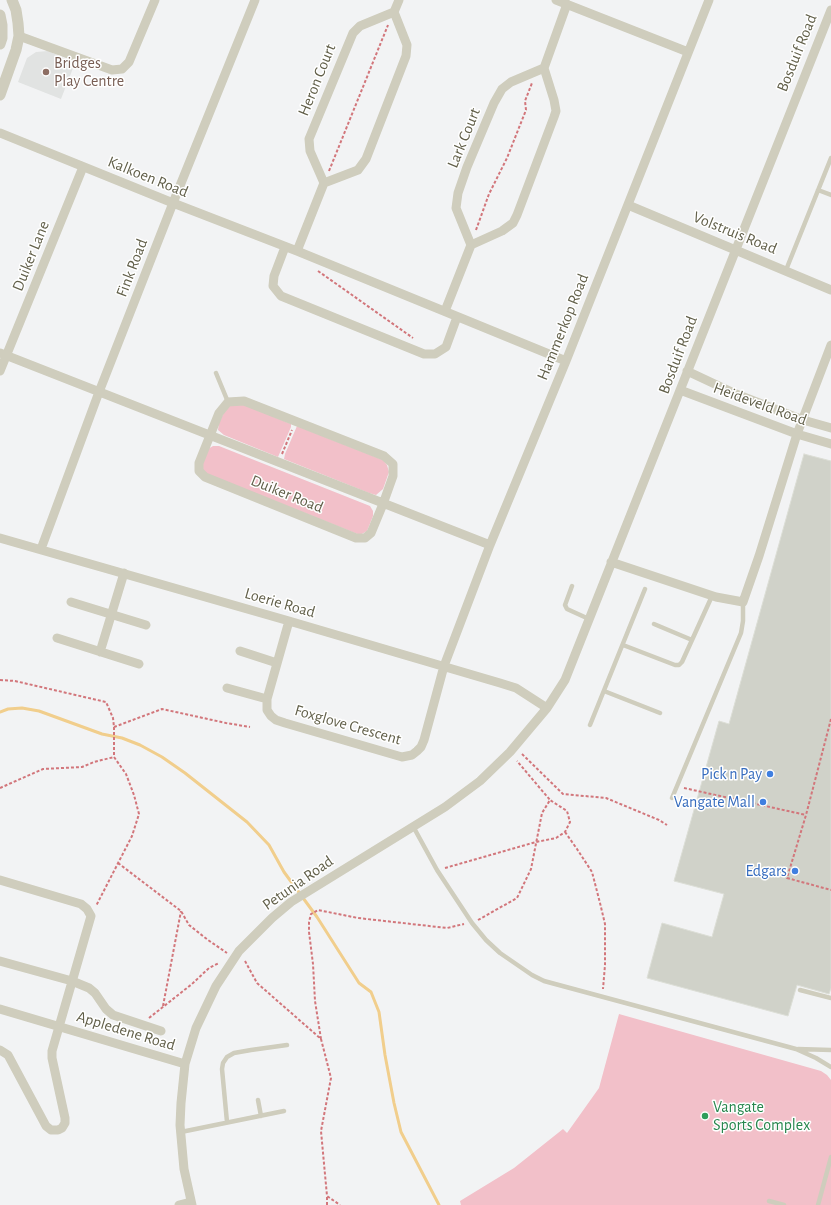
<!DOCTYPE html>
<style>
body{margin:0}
canvas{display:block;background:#f2f3f4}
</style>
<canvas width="831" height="1205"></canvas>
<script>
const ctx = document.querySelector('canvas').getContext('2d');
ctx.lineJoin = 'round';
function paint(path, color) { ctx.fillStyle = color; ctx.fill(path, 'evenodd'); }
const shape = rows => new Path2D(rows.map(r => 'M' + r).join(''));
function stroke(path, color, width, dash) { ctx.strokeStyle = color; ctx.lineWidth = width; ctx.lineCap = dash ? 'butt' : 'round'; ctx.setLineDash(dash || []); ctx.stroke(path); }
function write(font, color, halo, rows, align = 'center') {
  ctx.font = font + ' "Alegreya Sans",sans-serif'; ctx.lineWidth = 3; ctx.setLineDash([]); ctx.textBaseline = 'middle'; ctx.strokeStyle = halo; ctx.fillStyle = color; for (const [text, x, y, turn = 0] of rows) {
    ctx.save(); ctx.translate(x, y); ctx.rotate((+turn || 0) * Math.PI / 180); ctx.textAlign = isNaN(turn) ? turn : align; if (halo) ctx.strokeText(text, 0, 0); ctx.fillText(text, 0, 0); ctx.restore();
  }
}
paint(shape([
 [48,51,75,63,61,99,18,82,27,58,36,52]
]), '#e1e3e2');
paint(shape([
 [240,403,291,424,291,427,278,457,224,435,218,430,219,423,227,406],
 [297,426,383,460,387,465,389,472,383,489,376,495,369,493,284,459,285,454],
 [213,446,219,446,370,506,373,511,373,516,367,531,360,535,207,474,203,470,202,464,208,449],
 [619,1014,821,1071,827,1075,831,1080,831,1205,461,1205,460,1201,514,1168,563,1129,567,1133,599,1088]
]), '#f2c0c9');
stroke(shape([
 [0,712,8,709,22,708,39,711,102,734,122,738,140,745,162,757,185,773,247,822,269,845,284,872,317,917,359,983,371,992,379,1012,385,1055,394,1103,401,1132,439,1205]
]), '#f1ce8c', 3);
const building = shape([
 [804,454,831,461,831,988,829,994,797,985,788,1016,647,978,662,923,712,937,724,894,674,881,719,721,729,724,804,454]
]);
paint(building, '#d0d2c9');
stroke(building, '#dcded6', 1);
stroke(shape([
 [329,171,388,25],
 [476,230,489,194,507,158,526,110,525,101,532,83],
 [318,271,413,338],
 [282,454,292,430],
 [0,680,15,681,106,702,113,718,114,727,114,757,126,774,134,795,139,814,132,836,96,906],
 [831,719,806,815,787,878,831,890],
 [114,727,162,709,226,723,250,727],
 [522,754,563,794,606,798,659,820,667,825],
 [0,788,43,769,82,767,94,762,114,757],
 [684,788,806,815],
 [565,832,577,849,592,872,600,903,605,924,605,965,603,989],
 [118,863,181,911,189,925,208,940,227,953],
 [445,868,536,842,556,838,565,832,570,822,567,811,550,800],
 [478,920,517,898,531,869,542,813,550,800,517,761],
 [245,961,257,983,321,1039,331,1078,321,1131,327,1196,340,1205],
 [163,1006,181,911],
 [149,1018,192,984,209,968,219,963],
 [321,1039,315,1001,313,964,309,932,309,922,311,914,318,910,358,918,447,928,464,924],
 [327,1205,327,1196]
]), '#d2767b', 2, [3, 2]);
stroke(shape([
 [818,190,831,195],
 [786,270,831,158],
 [216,373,228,402],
 [572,586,565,605,567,609,589,619],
 [654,624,692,640],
 [623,645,675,665,679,665,682,662,712,596],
 [604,691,660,713],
 [590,725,645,589],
 [672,798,741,633,743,621,743,602],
 [414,828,437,870,472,923,486,940,500,953,532,975,544,981,796,1049,816,1058,831,1067],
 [800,990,831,998],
 [798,1049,831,1050],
 [258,1100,261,1116],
 [227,1122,222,1069,223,1063,227,1057,234,1053,251,1050,287,1045],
 [181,1132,284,1111],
 [769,1201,784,1205],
 [818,1205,831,1157]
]), '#cfcdbd', 4.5);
stroke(shape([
 [556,0,688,52],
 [19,36,112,70,122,69,129,62,155,0],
 [0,133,173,203,297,251,566,361],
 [324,183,358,170,366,159,406,56,407,45,394,12,399,0],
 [628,205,831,290],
 [471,245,502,231,513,223,517,215,554,117,556,111,554,100,544,68,567,4],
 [285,247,274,276,273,286,281,296,424,354,435,354,446,347,457,317],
 [297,251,324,183,310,151,309,139,353,33,360,26,394,12],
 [445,311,471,245,456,208,458,193,467,167,494,103,502,89,511,82,544,68],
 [0,353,490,545],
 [0,371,83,167],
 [687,371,736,394,785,413,803,420,831,428],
 [680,390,797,434,831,444],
 [244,401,384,456,393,464,393,476,383,504,371,533,365,538,356,538,205,477,199,471,199,463,219,413,228,402,244,401],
 [0,538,289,621,500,683,516,688,547,708],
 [41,549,99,392,173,203,255,0],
 [611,562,716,597,743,602,759,556,797,434,831,345],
 [71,602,146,625],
 [289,621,267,699,267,710,271,716,276,720,285,723,402,757,412,755,417,751,421,747,424,740,444,666,490,545,566,361,709,0],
 [57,638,139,664],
 [240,651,277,663],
 [100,652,124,573],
 [227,688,267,699],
 [0,880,81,904,87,909,91,916,52,1051,52,1058,65,1118,65,1123,62,1128,58,1130,51,1130,46,1126,8,1055,0,1050],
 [0,961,72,981,89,988,95,993,106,1009,113,1015,161,1031],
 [0,1009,185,1064],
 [179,1205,191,1202],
 [192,1205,184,1169,180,1125,181,1103,185,1064,196,1028,216,986,239,951,272,918,291,902,445,807,480,781,510,752,547,708,565,680,831,10]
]), '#cfcdbd', 9);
stroke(shape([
 [0,15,2,25,2,38,0,44],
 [0,95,16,50,19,36,18,23,16,10,12,0]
]), '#cfcdbd', 11);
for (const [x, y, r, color] of [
 [46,72,4,"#8d6e63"],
 [770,774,4,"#3f7fe0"],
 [763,802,4,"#3f7fe0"],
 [795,871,4,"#3f7fe0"],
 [705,1116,4,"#2e9e5b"]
]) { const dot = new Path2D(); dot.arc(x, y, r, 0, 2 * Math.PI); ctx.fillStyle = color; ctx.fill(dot); stroke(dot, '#fff', 1.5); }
write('16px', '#615f49', '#fff', [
 ["Bosduif Road",797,53,-68],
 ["Heron Court",317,80,-68],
 ["Lark Court",464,138,-68],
 ["Kalkoen Road",148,177,22],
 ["Volstruis Road",735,233,22],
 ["Duiker Lane",31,256,-68],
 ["Fink Road",132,268,-69],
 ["Hammerkop Road",563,327,-68],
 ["Bosduif Road",678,355,-69],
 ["Heideveld Road",760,404,20],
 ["Duiker Road",287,494,22],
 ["Loerie Road",280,603,16],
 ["Foxglove Crescent",348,725,16],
 ["Petunia Road",298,883,-35],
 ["Appledene Road",126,1031,17]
]);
write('16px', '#785e54', '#fff', [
 ["Bridges",54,63],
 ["Play Centre",54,81]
], 'left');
write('16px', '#366cbe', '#fff', [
 ["Pick n Pay",762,774],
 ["Vangate Mall",755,802],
 ["Edgars",787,871]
], 'right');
write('16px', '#27864d', '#fff', [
 ["Vangate",713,1107],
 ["Sports Complex",713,1125]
], 'left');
</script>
